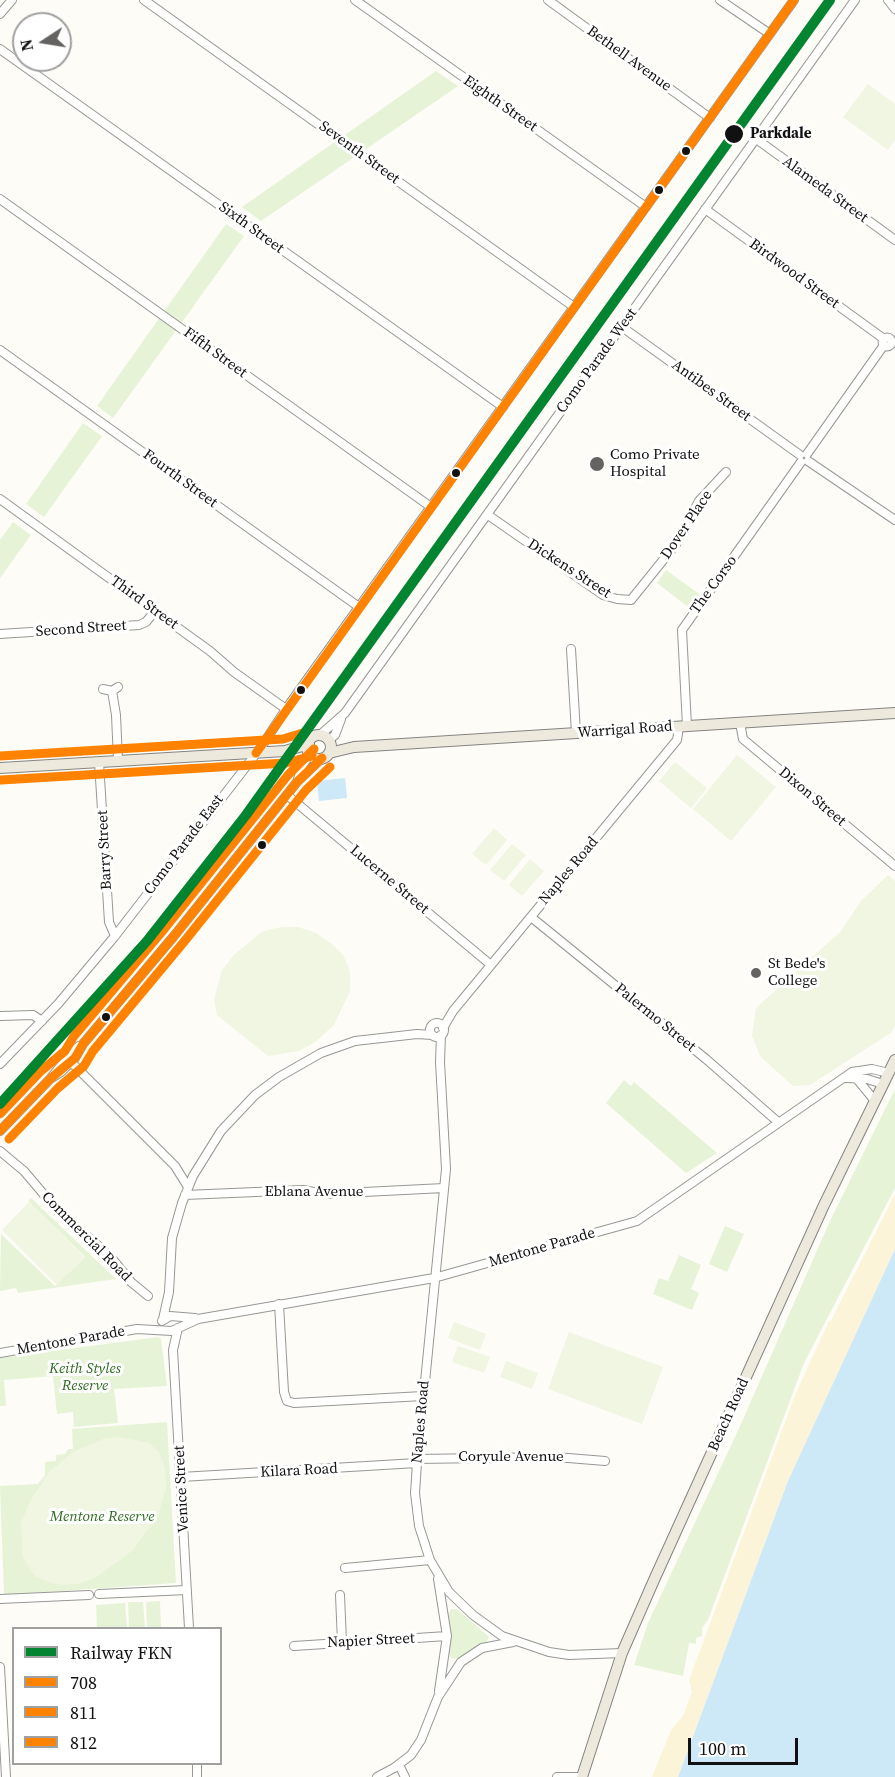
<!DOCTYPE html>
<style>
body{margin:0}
#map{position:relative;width:895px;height:1777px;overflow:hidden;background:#fdfcf7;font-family:"Source Serif 4",serif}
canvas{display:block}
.legend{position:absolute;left:12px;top:1627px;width:210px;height:138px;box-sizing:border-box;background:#fff;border:2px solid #a0a0a0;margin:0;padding:8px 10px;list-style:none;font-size:18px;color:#111}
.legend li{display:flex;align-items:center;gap:12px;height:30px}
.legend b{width:30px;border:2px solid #a0a0a0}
.north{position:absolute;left:12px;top:12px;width:60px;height:60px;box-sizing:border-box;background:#fff;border:2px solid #a0a0a0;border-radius:50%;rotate:258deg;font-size:16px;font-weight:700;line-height:24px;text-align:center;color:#111}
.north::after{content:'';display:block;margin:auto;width:21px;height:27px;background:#646362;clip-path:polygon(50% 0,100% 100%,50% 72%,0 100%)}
.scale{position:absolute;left:688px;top:1738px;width:110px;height:27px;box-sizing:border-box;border:3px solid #111;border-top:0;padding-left:8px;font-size:18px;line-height:21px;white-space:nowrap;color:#111;-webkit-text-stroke:4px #fff;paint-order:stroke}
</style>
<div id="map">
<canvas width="895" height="1777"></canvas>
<ul class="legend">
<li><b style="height:8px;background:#028430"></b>Railway FKN</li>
<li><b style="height:8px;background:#ff8200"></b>708</li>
<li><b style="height:8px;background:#ff8200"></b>811</li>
<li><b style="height:8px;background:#ff8200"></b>812</li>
</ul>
<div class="north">N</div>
<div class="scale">100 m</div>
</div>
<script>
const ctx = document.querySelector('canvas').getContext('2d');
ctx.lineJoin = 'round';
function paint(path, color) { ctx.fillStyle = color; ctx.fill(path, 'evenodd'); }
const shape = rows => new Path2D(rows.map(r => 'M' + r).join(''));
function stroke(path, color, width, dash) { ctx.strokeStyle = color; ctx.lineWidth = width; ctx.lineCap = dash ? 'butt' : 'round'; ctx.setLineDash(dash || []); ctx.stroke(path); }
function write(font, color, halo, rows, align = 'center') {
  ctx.font = font + ' "Source Serif 4",serif'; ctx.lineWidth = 6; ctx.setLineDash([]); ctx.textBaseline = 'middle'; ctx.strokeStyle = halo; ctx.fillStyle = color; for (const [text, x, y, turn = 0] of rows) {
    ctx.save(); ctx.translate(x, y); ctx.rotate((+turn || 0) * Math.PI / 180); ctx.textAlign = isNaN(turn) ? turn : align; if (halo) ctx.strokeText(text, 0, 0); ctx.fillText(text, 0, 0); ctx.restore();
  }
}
paint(shape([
 [436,71,458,86,261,221,242,207],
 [226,224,244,236,113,418,97,406],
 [83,423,102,436,44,517,26,504],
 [13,522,31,535,0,578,0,540],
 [666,570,702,596,692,610,657,583],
 [624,1080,631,1086,634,1082,717,1153,686,1173,606,1103],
 [895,1089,895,1188,804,1363,708,1620,702,1628,702,1636,696,1638,696,1644,689,1643,683,1676,634,1665,648,1623,741,1424,829,1223],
 [31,1198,116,1279,18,1293,16,1288,0,1291,1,1234,55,1286,85,1257,28,1201],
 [725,1226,744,1234,727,1272,709,1264],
 [679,1255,701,1265,691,1289,699,1293,692,1310,653,1294,659,1278,668,1281],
 [158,1337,161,1339,167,1386,114,1389,118,1423,74,1427,73,1412,57,1414,53,1376,4,1380,6,1406,0,1406,0,1358],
 [167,1422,176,1583,4,1595,0,1486,38,1484,45,1475,45,1462,56,1461,56,1455,65,1454,68,1449,73,1449,72,1429],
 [160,1601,161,1628,147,1628,146,1602],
 [128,1602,143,1602,145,1628,129,1628],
 [125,1603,127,1628,97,1628,96,1605],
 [451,1609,457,1609,489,1637,486,1643,457,1659,451,1658,449,1653,451,1634,448,1615]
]), '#e7f3d7');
paint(shape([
 [895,1194,895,1249,788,1481,678,1777,652,1777,671,1730,683,1716,692,1692,689,1680,795,1395,829,1321,831,1321]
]), '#fcf4d9');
paint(shape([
 [868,84,895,104,895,140,888,150,843,117],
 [737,755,776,787,731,841,693,809],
 [675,762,707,788,691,808,659,781],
 [494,828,507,840,486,865,472,854],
 [512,844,526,855,504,881,490,870],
 [530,859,544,871,522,896,509,885],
 [888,875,895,881,895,1025,892,1032,810,1085,793,1086,760,1056,752,1036,756,1008,840,932,861,901],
 [282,927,298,927,316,933,332,944,343,955,350,971,350,991,334,1025,315,1042,299,1051,268,1056,217,1015,214,1000,222,970,235,954,263,931],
 [29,1202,84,1257,57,1285,2,1230],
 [454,1322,486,1334,480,1350,448,1338],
 [569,1332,663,1367,642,1424,548,1389],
 [458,1346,490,1357,484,1373,452,1362],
 [506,1361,538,1373,532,1389,500,1377],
 [120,1437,149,1443,159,1452,165,1468,166,1488,158,1515,132,1551,95,1578,77,1584,60,1585,45,1581,34,1575,23,1557,21,1523,30,1501,49,1472,73,1452,103,1439]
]), '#f0f6e1');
paint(shape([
 [345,778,347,798,319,801,317,781],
 [895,1249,895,1777,678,1777,788,1481]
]), '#cde8f7');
const minor = shape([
 [144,0,574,307],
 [355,0,646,207],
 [548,0,710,118],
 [720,0,770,34],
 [888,0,895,9],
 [0,14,12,0],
 [0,49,503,407],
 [755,138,895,240],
 [0,199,431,507],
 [705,209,884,339],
 [622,327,800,455],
 '882.5 342a4.5 4.5 0 1 1 9 0a4.5 4.5 0 1 1-9 0Z',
 [0,350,359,607],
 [807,454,884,345],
 [808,461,895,520],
 [0,499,210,651,234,672,286,709],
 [488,515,603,595,617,599,631,600,676,544,699,501,726,472],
 [0,634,139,625,146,622,155,611],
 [571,649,576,733],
 [103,689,112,691,118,687],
 [112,691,116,715,118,761],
 [740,723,743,739,895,866],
 [687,726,682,630,801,462],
 [320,735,345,713,855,0],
 [330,739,335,735,341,719],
 [99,762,109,922,115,936],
 [297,782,303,764,309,756],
 [287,795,491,965],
 [531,917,706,1059,778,1122],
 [0,1016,33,1015,42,1021],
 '430 1030a7 7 0 1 1 14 0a7 7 0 1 1-14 0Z',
 [443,1028,453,1011,677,740,679,727],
 [441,1035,440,1062,446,1169,417,1463,415,1493,419,1526,430,1560,449,1592,473,1615,502,1636,549,1652,569,1655,622,1653],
 [71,1062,175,1166,188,1187],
 [0,1064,58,1004,115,936,262,746,286,709,794,0],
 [846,1078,867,1079,883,1084],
 [50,1079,61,1072,75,1058,83,1044,174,936,297,782,322,758],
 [857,1079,875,1101],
 [0,1131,50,1079,72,1052,79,1046],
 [0,1151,24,1171,57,1210,110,1256,131,1282,148,1296],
 [185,1195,303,1190,324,1194,444,1188],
 [279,1304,284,1392,287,1401,294,1403,423,1396],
 [163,1319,169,1292,172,1238,182,1203,193,1176,221,1131,255,1095,279,1077,321,1053,355,1041,417,1034,432,1035],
 [162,1321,170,1316,195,1318],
 [178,1328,173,1350,189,1628],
 [0,1353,137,1329,172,1331,198,1319,434,1278,637,1221,852,1072,872,1069,889,1073],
 [417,1459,556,1457,605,1461],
 [181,1477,417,1463],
 [345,1568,430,1560],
 [438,1579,447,1636,439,1691],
 [99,1594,187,1590],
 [340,1595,342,1642],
 [0,1599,89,1595],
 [294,1646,447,1636],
 [0,1667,6,1777],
 [197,1764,197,1777],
 [399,1765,405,1777],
 [377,1777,394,1768,411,1755,421,1740,438,1697,461,1662,482,1648,513,1642],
 [557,1777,579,1777]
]);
const major = shape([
 '307 747a12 12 0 1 1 24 0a12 12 0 1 1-24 0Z',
 [329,753,354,747,895,713],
 [0,768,285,751,309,744],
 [582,1777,622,1653,654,1580,824,1205,895,1060]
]);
stroke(minor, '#979795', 10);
stroke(major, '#858482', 12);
stroke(minor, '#fffffe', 8);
stroke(major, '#ede9dc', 10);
stroke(shape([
 [256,753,794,0],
 [0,1131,50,1079,75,1058,83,1044,174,936,297,782,322,758]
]), '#ff8200', 9);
stroke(shape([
 [1,780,286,763,312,756],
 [9,1139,58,1088,84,1066,93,1051,183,943,306,790,330,767]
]), '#ff8200', 9);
stroke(shape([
 [0,756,283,739,306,732],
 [0,1114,41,1071,65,1051,74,1036,165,928,288,775,314,749]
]), '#ff8200', 9);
stroke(shape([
 [0,1104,147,941,246,815,830,0]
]), '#028430', 10);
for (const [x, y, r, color] of [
 [734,134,10,"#111"],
 [686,151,5,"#111"],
 [659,190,5,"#111"],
 [597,464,8,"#646362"],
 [456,473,5,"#111"],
 [301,690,5,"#111"],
 [262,845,5,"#111"],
 [756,973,6,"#646362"],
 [106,1017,5,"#111"]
]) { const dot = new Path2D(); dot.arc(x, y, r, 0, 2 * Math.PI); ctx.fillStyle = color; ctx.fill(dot); stroke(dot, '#fff', 2); }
write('15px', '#111', '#fff', [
 ["Bethell Avenue",629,59,36],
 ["Eighth Street",500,104,35],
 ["Seventh Street",359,153,36],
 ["Alameda Street",825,190,36],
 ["Sixth Street",251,228,36],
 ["Birdwood Street",794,274,36],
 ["Fifth Street",215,353,36],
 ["Como Parade West",597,361,-54],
 ["Antibes Street",711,391,36],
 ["Fourth Street",180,479,36],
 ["Dover Place",687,525,-56],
 ["Dickens Street",569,569,33],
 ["The Corso",714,585,-54],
 ["Third Street",144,603,36],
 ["Second Street",81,629,-4],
 ["Warrigal Road",625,730,-4],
 ["Dixon Street",812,797,40],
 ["Como Parade East",184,845,-53],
 ["Barry Street",105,850,-93],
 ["Naples Road",569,871,-50],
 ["Lucerne Street",389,880,40],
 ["Palermo Street",655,1018,39],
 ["Eblana Avenue",314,1192],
 ["Commercial Road",86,1237,45],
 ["Mentone Parade",542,1248,-16],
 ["Mentone Parade",71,1341,-10],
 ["Beach Road",729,1415,-66],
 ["Naples Road",421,1422,-85],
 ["Coryule Avenue",511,1457],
 ["Kilara Road",299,1471,-3],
 ["Venice Street",182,1489,-93],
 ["Napier Street",371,1641,-3]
]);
write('bold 15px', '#111', '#fff', [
 ["Parkdale",750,134]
], 'left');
write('15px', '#111', '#fff', [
 ["Como Private",610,455],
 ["Hospital",610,472],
 ["St Bede's",768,964],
 ["College",768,981]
], 'left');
write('italic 15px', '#2f6b1f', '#fff', [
 ["Keith Styles",85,1369],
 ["Reserve",85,1386],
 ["Mentone Reserve",102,1517]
]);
</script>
